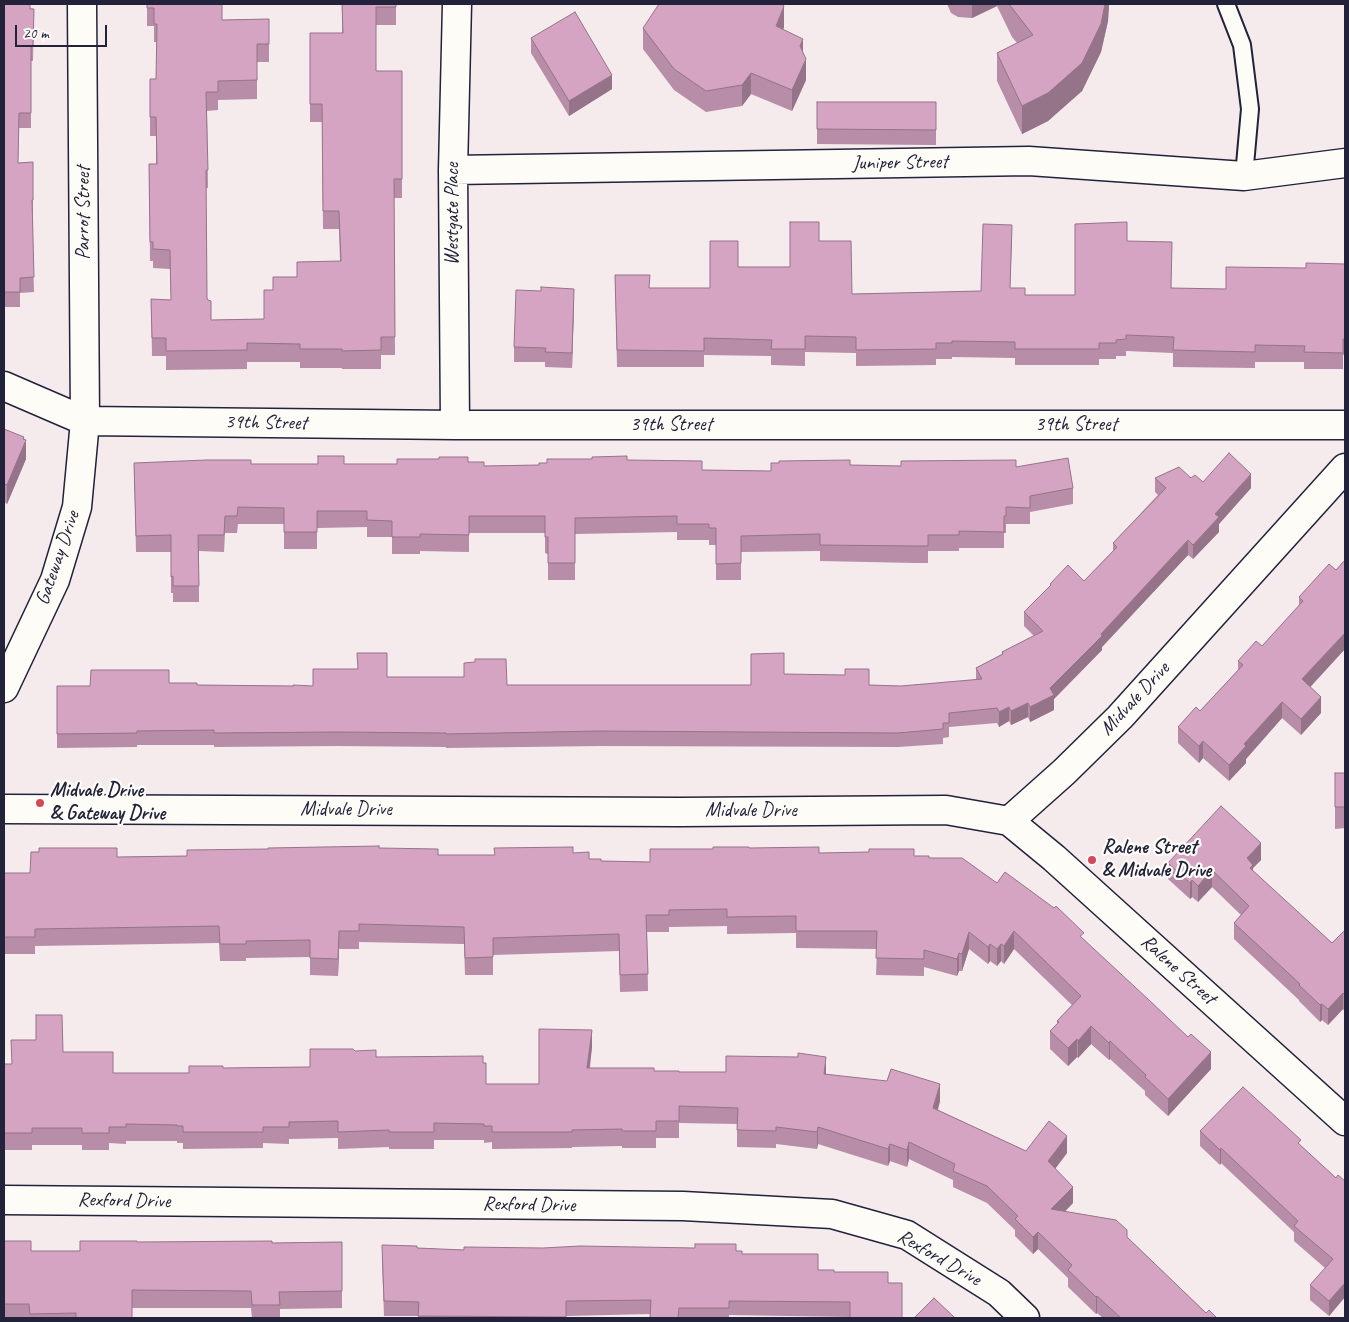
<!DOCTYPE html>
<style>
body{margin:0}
#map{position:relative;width:1349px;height:1322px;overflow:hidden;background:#f5eaec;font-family:Caveat,sans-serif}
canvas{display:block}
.frame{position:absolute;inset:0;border:5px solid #22223b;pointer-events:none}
.scale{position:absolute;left:15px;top:25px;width:92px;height:22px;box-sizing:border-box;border:2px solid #22223b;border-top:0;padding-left:6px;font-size:15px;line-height:18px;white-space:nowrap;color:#22223b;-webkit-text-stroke:4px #fdfcf7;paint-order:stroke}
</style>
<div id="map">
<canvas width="1349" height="1322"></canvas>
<div class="frame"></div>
<div class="scale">20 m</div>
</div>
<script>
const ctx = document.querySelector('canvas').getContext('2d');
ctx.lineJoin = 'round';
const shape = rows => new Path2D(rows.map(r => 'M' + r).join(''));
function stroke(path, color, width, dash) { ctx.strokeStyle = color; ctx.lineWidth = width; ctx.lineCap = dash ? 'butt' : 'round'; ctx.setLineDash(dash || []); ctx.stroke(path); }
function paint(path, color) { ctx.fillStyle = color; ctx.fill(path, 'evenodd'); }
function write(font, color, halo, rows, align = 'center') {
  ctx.font = font + ' Caveat,sans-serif'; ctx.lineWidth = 4.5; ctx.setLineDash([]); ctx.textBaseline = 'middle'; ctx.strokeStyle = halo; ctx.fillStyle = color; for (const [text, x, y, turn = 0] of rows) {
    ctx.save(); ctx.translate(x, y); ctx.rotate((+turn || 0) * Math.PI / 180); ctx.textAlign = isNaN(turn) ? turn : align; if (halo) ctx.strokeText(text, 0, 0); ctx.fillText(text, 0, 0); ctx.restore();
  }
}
const lane = shape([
 [1226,4,1242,45,1250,109,1244,176]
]);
const street = shape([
 [453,170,1029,161,1244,176,1345,163],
 [4,386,85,421,455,425,1345,425],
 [455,425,453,170,457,4],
 [4,688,55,580,77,507,85,421,82,4],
 [1009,821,1064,772,1120,717,1345,468],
 [4,1200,683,1206,832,1214,907,1235,999,1293,1025,1318]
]);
const secondary = shape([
 [4,809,680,812,946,810,1009,821,1054,858,1345,1121]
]);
stroke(lane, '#22223b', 20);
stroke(street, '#22223b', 31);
stroke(secondary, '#22223b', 31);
stroke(lane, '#fdfcf7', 16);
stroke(street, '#fdfcf7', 28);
stroke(secondary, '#fdfcf7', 28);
paint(shape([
 [4,4,34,9,33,61,31,61,31,128,19,128,18,163,33,162,33,215,32,215,34,292,20,293,20,307,4,307],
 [147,4,222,20,269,19,269,62,257,62,257,99,218,100,218,110,207,111,208,188,206,188,207,298,211,320,264,319,273,290,297,277,340,261,339,229,323,229,322,122,310,122,310,33,342,33,342,4,396,4,396,25,376,25,376,71,402,71,402,198,394,198,395,355,381,355,381,369,342,369,342,368,300,368,300,362,247,362,247,369,166,370,166,356,152,356,151,299,171,300,170,269,153,268,153,261,150,261,149,164,156,164,156,136,150,136,150,79,156,79,157,42,154,42,154,26,147,26],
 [947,4,1109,4,1108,21,1101,52,1082,91,1048,121,1022,134,997,81,997,53,1017,43,1012,37,997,6,972,18,958,17,951,13],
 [784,27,783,30,803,53,806,80,792,111,751,94,742,106,706,112,674,90,643,49,643,28],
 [531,38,612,89,569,116,531,53],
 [817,102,936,102,936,145,817,144],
 [819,241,852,294,981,291,1012,241,1010,288,1025,295,1075,295,1127,241,1172,288,1226,289,1306,268,1345,264,1345,355,1343,355,1343,369,1304,369,1304,362,1255,362,1255,368,1173,367,1173,353,1126,351,1126,356,1116,356,1116,359,1099,359,1099,365,1015,365,1015,358,952,357,952,359,936,359,936,365,856,366,856,353,805,352,805,366,771,365,771,356,704,355,704,367,617,367,615,275,650,288,710,288,738,267,790,267],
 [574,303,572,368,545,367,545,362,514,362,514,347],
 [4,429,24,439,26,459,7,504,4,502],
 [627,460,702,470,771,471,850,465,901,466,1016,467,1073,488,1073,504,1030,512,1030,524,1006,524,1006,533,1004,533,1004,548,959,548,959,551,928,551,928,563,916,563,820,561,820,551,741,552,741,580,716,580,716,545,709,545,709,540,677,540,677,532,575,534,575,580,548,580,548,554,545,553,545,533,469,533,469,552,420,551,420,554,392,554,392,537,367,537,367,527,317,528,317,549,284,549,284,524,238,524,237,533,225,533,224,552,199,551,199,602,173,602,173,593,171,593,171,552,136,552,134,463,251,464,397,464,468,462,484,466,539,465],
 [1155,478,1191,478,1203,482,1251,488,1219,524,1219,532,1193,559,1188,555,1102,647,1102,650,1054,699,1054,710,1030,722,1028,717,1011,725,1009,721,999,727,997,723,949,727,949,737,943,738,943,744,898,747,600,746,446,748,446,747,337,746,214,747,214,745,137,745,137,747,57,748,57,686,90,686,169,683,197,685,293,686,313,686,387,677,507,685,751,685,784,674,869,685,901,686,976,680,976,668,1002,654,1002,652,1034,636,1024,626,1024,612,1050,586,1050,584,1084,581,1113,551,1113,543,1158,495,1155,492],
 [1345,560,1345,649,1310,687,1321,713,1301,735,1282,718,1246,759,1246,763,1229,781,1203,758,1199,763,1178,743,1178,727,1200,711,1238,670,1238,661,1262,646,1299,606,1299,597,1336,570],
 [1335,773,1345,773,1345,828,1335,829],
 [379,848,438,855,494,855,573,853,589,859,601,861,650,862,713,849,749,848,819,853,914,856,929,858,997,883,1084,940,1211,1069,1168,1116,1145,1095,1145,1091,1110,1059,1109,1060,1091,1044,1078,1058,1077,1057,1068,1066,1050,1049,1050,1031,1057,1024,1057,1021,1072,1005,1014,949,1004,964,1001,961,997,966,990,961,988,964,969,949,962,971,959,971,957,976,924,967,924,976,876,975,877,949,796,948,796,933,727,934,727,926,669,927,669,932,647,932,648,991,620,992,619,951,493,955,493,975,465,975,464,944,359,942,359,949,339,949,338,976,310,975,310,957,246,958,246,961,220,961,219,943,35,946,35,954,4,954,4,873,30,873,117,857,187,856],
 [1261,860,1253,868,1253,871,1332,943,1345,930,1345,1012,1343,1009,1328,1025,1322,1020,1320,1022,1299,1001,1299,1000,1234,939,1234,923,1241,915,1212,887,1198,902,1192,897,1190,899,1168,879,1168,863],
 [592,1047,590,1068,679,1072,826,1074,940,1101,938,1110,1026,1151,1067,1153,1055,1169,1073,1203,1065,1211,1127,1237,1206,1313,1217,1318,1103,1318,1097,1313,1096,1314,1068,1287,1068,1278,1038,1249,1033,1254,1015,1236,1015,1230,987,1203,953,1187,953,1180,909,1159,907,1167,890,1161,888,1166,818,1144,817,1149,776,1144,776,1148,737,1147,737,1124,679,1123,679,1138,656,1138,656,1148,622,1148,622,1146,572,1147,572,1148,492,1149,492,1142,484,1143,484,1140,434,1140,434,1149,389,1149,389,1147,338,1149,338,1138,289,1139,289,1144,263,1143,263,1148,183,1149,183,1143,177,1143,177,1141,126,1141,126,1144,109,1143,109,1150,82,1150,82,1145,32,1145,32,1150,4,1150,4,1064,11,1064,63,1052,113,1073,189,1073,223,1068,310,1067,355,1051,376,1057,483,1063,486,1084,539,1084],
 [1200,1131,1301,1146,1336,1178,1345,1181,1345,1297,1329,1316,1310,1300,1310,1285,1325,1268,1294,1241,1294,1232,1221,1163,1220,1165,1200,1146],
 [4,1241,31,1251,80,1251,137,1242,272,1243,342,1242,342,1308,280,1309,280,1318,252,1318,251,1308,132,1308,132,1318,4,1318],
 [417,1248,464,1250,736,1251,742,1254,818,1270,834,1272,888,1272,850,1317,729,1315,729,1318,650,1318,650,1314,566,1316,566,1318,418,1318,418,1316,384,1316,382,1260]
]), '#b78da7');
paint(shape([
 [972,4,997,4,997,6,972,18],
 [1105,4,1109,4,1108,21,1101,52,1082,91,1048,121,1022,134,1022,106],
 [784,6,784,27,776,48,776,26],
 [803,39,803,60,800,46],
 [806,59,806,80,792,111,792,90],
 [751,73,751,94,742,106,742,85],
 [612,75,612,89,569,116,569,101],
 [574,289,574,303,572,368,572,353],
 [24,437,24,446,26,440,26,459,7,504,7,485],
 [1251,474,1251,488,1219,524,1219,532,1193,559,1193,545,1215,514],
 [1188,540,1188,555,1102,647,1102,650,1054,699,1054,710,1030,722,1030,707,1101,634],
 [1345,633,1345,649,1302,696,1302,679],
 [1321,697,1321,713,1301,735,1301,719],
 [1282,702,1282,718,1246,759,1246,763,1229,781,1229,765,1244,744],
 [1028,703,1028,717,1011,725,1011,711],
 [1009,707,1009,721,999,727,999,712],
 [1203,741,1203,758,1199,763,1199,746],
 [1261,843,1261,860,1253,868,1253,882,1247,858],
 [1212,870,1212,887,1198,902,1198,886],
 [1192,880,1192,897,1190,899,1190,883],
 [339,931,339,949,338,976,338,959],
 [1014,931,1014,949,1004,964,1004,946],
 [969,932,969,949,962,971,962,954],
 [990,944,990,961,988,964,988,947],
 [1001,944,1001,961,997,966,997,949],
 [959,953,959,971,957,976,957,959],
 [1343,993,1343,1009,1328,1025,1328,1009],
 [1322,1004,1322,1020,1320,1022,1320,1005],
 [1091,1026,1091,1044,1078,1058,1078,1041],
 [592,1030,592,1047,587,1084,587,1068],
 [1077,1039,1077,1057,1068,1066,1068,1048],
 [1110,1041,1110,1059,1109,1060,1109,1043],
 [1211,1052,1211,1069,1168,1116,1168,1099],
 [826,1057,826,1074,824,1091,824,1074],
 [940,1084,940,1101,933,1125,933,1108],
 [818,1127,818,1144,817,1149,817,1132],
 [1067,1136,1067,1153,1048,1178,1048,1161],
 [909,1142,909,1159,907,1167,907,1150],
 [890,1144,890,1161,888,1166,888,1149],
 [1221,1148,1221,1163,1220,1165,1220,1150],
 [1073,1187,1073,1203,1051,1226,1051,1209],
 [1038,1232,1038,1249,1033,1254,1033,1237],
 [1345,1283,1345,1297,1329,1316,1329,1301],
 [1097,1296,1097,1313,1096,1314,1096,1297]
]), '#957388');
const building = shape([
 [4,4,30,4,30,9,34,9,33,46,31,46,31,113,19,113,18,163,33,162,33,200,32,200,34,277,20,278,20,292,4,292,4,4],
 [147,4,222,4,222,20,269,19,269,44,257,44,257,80,218,81,218,92,206,92,208,170,206,170,207,298,208,300,211,301,211,320,264,319,264,290,273,290,273,277,297,277,297,262,341,261,339,211,323,211,322,104,310,104,310,33,343,33,342,4,396,4,396,7,376,7,376,71,402,71,402,179,394,179,395,337,381,337,381,350,342,351,342,349,300,349,300,344,247,343,247,350,166,351,166,338,152,338,151,299,171,300,170,250,153,249,153,242,150,242,149,164,157,164,156,117,150,117,150,79,156,79,157,24,154,24,154,8,147,8,147,4],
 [659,4,782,4,784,6,776,26,803,39,800,46,806,59,792,90,751,73,742,85,706,91,674,69,643,28,659,4],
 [1009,4,1105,4,1101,24,1082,63,1048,93,1022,106,997,53,1033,35,1012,8,1009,4],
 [575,12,612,75,569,101,531,38,575,12],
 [817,102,936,102,936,130,817,129,817,102],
 [790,222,819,222,819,241,851,241,852,294,981,291,983,224,1012,225,1010,288,1025,288,1025,295,1075,295,1075,224,1127,222,1127,241,1172,242,1171,288,1226,289,1226,267,1306,268,1306,263,1345,264,1345,339,1343,339,1343,353,1304,352,1305,346,1255,345,1255,352,1173,350,1174,337,1126,335,1126,339,1116,340,1116,343,1099,343,1099,349,1015,349,1015,342,952,341,952,343,936,343,936,349,856,350,856,337,805,336,805,349,771,349,772,340,704,338,704,351,617,350,615,275,650,275,649,288,710,288,710,241,738,241,738,267,790,267,790,222],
 [541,287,574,289,572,353,545,352,546,348,514,347,516,290,541,291,541,287],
 [4,429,24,437,23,439,26,440,7,485,4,484,4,429],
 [1229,453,1251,474,1215,514,1219,517,1193,545,1188,540,1101,634,1102,636,1050,688,1054,695,1030,707,1028,703,1011,711,1009,707,999,712,997,708,949,713,949,723,943,723,943,729,898,733,600,731,446,734,446,733,337,732,214,733,214,730,137,731,137,733,57,734,57,686,90,686,91,670,169,670,169,683,197,683,197,685,293,686,293,685,313,686,313,669,358,669,357,653,387,653,387,677,464,677,464,663,475,662,475,659,506,659,507,685,751,685,751,654,784,653,784,674,845,675,845,669,869,669,869,685,901,686,982,679,976,668,1003,654,1002,652,1043,631,1024,612,1051,585,1050,584,1068,565,1084,581,1117,547,1113,543,1166,488,1155,478,1179,467,1191,478,1195,475,1203,482,1229,453],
 [318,456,344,456,344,464,397,464,397,459,439,459,439,457,468,457,468,462,484,462,484,466,539,465,539,463,547,463,547,459,592,459,592,457,627,456,627,460,702,461,702,470,771,471,771,463,779,463,779,461,850,460,850,465,901,466,901,461,1016,460,1016,467,1068,458,1073,488,1030,496,1030,508,1006,507,1006,516,1004,516,1004,532,959,531,959,535,928,535,928,546,916,546,820,545,820,534,741,536,741,563,716,564,716,528,709,528,709,524,677,524,677,516,575,518,575,563,548,563,548,537,545,537,545,516,469,516,469,535,420,534,420,537,392,537,392,521,367,520,367,511,317,511,317,532,284,532,284,508,238,507,237,516,225,516,224,535,198,535,199,586,173,586,173,576,171,577,171,535,136,536,134,463,206,460,251,460,251,464,318,464,318,456],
 [1345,560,1345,633,1302,679,1321,697,1301,719,1282,702,1244,744,1246,746,1229,765,1203,741,1199,746,1178,727,1196,707,1200,711,1243,665,1238,661,1256,641,1262,646,1303,601,1299,597,1329,564,1336,570,1345,560],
 [1335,773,1345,773,1345,807,1335,807,1335,773],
 [1221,806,1261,843,1247,858,1253,865,1250,868,1332,943,1345,930,1345,995,1343,993,1328,1009,1322,1004,1320,1005,1299,985,1300,984,1234,923,1249,906,1212,870,1198,886,1192,880,1190,883,1168,863,1221,806],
 [379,846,379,848,438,849,438,855,495,855,494,848,573,847,573,853,589,852,589,859,601,859,601,861,650,862,650,849,713,849,713,847,749,847,749,848,819,847,819,853,869,852,869,849,914,849,914,856,929,856,929,858,962,858,997,883,1005,872,1054,908,1056,906,1084,933,1080,936,1149,1000,1188,1037,1191,1034,1211,1052,1168,1099,1145,1077,1146,1075,1110,1041,1109,1043,1091,1026,1078,1041,1077,1039,1068,1048,1050,1031,1059,1022,1057,1021,1081,996,1014,931,1004,946,1001,944,997,949,990,944,988,947,969,932,962,954,959,953,957,959,924,950,924,959,876,958,877,931,796,931,796,916,727,917,727,909,669,910,669,915,646,915,648,974,620,975,619,934,493,938,493,957,465,958,464,927,359,924,359,931,339,931,338,959,310,958,310,940,246,941,246,944,220,944,219,926,35,929,35,937,4,937,4,873,30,873,31,852,39,852,39,848,117,848,117,857,187,856,187,850,268,849,268,848,379,846],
 [36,1015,62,1015,63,1052,113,1052,113,1073,189,1073,189,1066,223,1066,223,1068,310,1067,310,1049,353,1049,355,1051,376,1050,376,1057,483,1056,483,1063,486,1063,486,1084,539,1084,539,1029,592,1030,587,1068,654,1068,654,1071,679,1071,679,1072,726,1072,726,1056,798,1057,798,1053,826,1057,824,1074,887,1081,891,1069,940,1084,933,1108,1026,1151,1049,1121,1067,1136,1048,1161,1073,1187,1051,1209,1116,1220,1127,1230,1127,1237,1206,1313,1209,1310,1217,1318,1121,1318,1097,1296,1096,1297,1068,1270,1072,1265,1038,1232,1033,1237,1015,1219,1018,1216,987,1186,953,1171,955,1164,909,1142,907,1150,890,1144,888,1149,818,1127,817,1132,776,1127,776,1131,737,1130,738,1108,679,1106,679,1121,656,1121,656,1131,622,1131,622,1129,572,1130,572,1132,492,1132,492,1126,484,1126,484,1124,434,1123,434,1132,389,1132,389,1130,338,1132,338,1121,289,1122,289,1127,263,1127,263,1132,183,1132,183,1126,177,1126,177,1125,126,1124,126,1127,109,1127,109,1133,82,1133,82,1128,32,1128,32,1133,4,1133,4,1064,12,1064,11,1040,36,1040,36,1015],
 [1243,1087,1301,1140,1298,1143,1336,1178,1338,1175,1345,1181,1345,1283,1329,1301,1310,1285,1333,1259,1294,1226,1298,1221,1221,1148,1220,1150,1200,1131,1243,1087],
 [4,1241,31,1241,31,1251,80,1251,80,1241,137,1241,137,1242,272,1241,272,1243,342,1242,342,1291,279,1292,280,1305,252,1305,251,1291,132,1290,132,1318,76,1318,76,1313,30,1314,29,1304,4,1304,4,1241],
 [695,1244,736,1244,736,1251,742,1251,742,1254,818,1254,818,1270,834,1270,834,1272,888,1272,888,1283,902,1283,902,1318,850,1318,850,1302,729,1301,729,1308,679,1308,678,1318,650,1318,651,1300,566,1301,566,1317,418,1316,419,1302,384,1301,382,1245,417,1246,417,1248,464,1250,464,1247,543,1248,580,1246,695,1248,695,1244],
 [934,1298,954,1317,953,1318,914,1318,934,1298]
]);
paint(building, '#d5a4c2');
stroke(building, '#957388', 1);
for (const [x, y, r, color] of [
 [40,803,5,"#d1495b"],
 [1092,860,5,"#d1495b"]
]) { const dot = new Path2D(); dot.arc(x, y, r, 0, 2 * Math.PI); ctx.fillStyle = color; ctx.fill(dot); stroke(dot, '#fdfcf7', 2); }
write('20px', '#22223b', '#fdfcf7', [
 ["Juniper Street",900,163,-1],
 ["Parrot Street",84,213,-90],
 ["Westgate Place",453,214,-90],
 ["39th Street",266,423,1],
 ["39th Street",671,425],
 ["39th Street",1076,425],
 ["Gateway Drive",58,558,-71],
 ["Midvale Drive",1135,699,-47],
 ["Midvale Drive",346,810],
 ["Midvale Drive",751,811],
 ["Ralene Street",1178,970,42],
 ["Rexford Drive",124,1201,1],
 ["Rexford Drive",529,1205,1],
 ["Rexford Drive",939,1258,30]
]);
write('bold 20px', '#22223b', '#fdfcf7', [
 ["Midvale Drive",50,791],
 ["& Gateway Drive",50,814],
 ["Ralene Street",1102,848],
 ["& Midvale Drive",1102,871]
], 'left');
</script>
